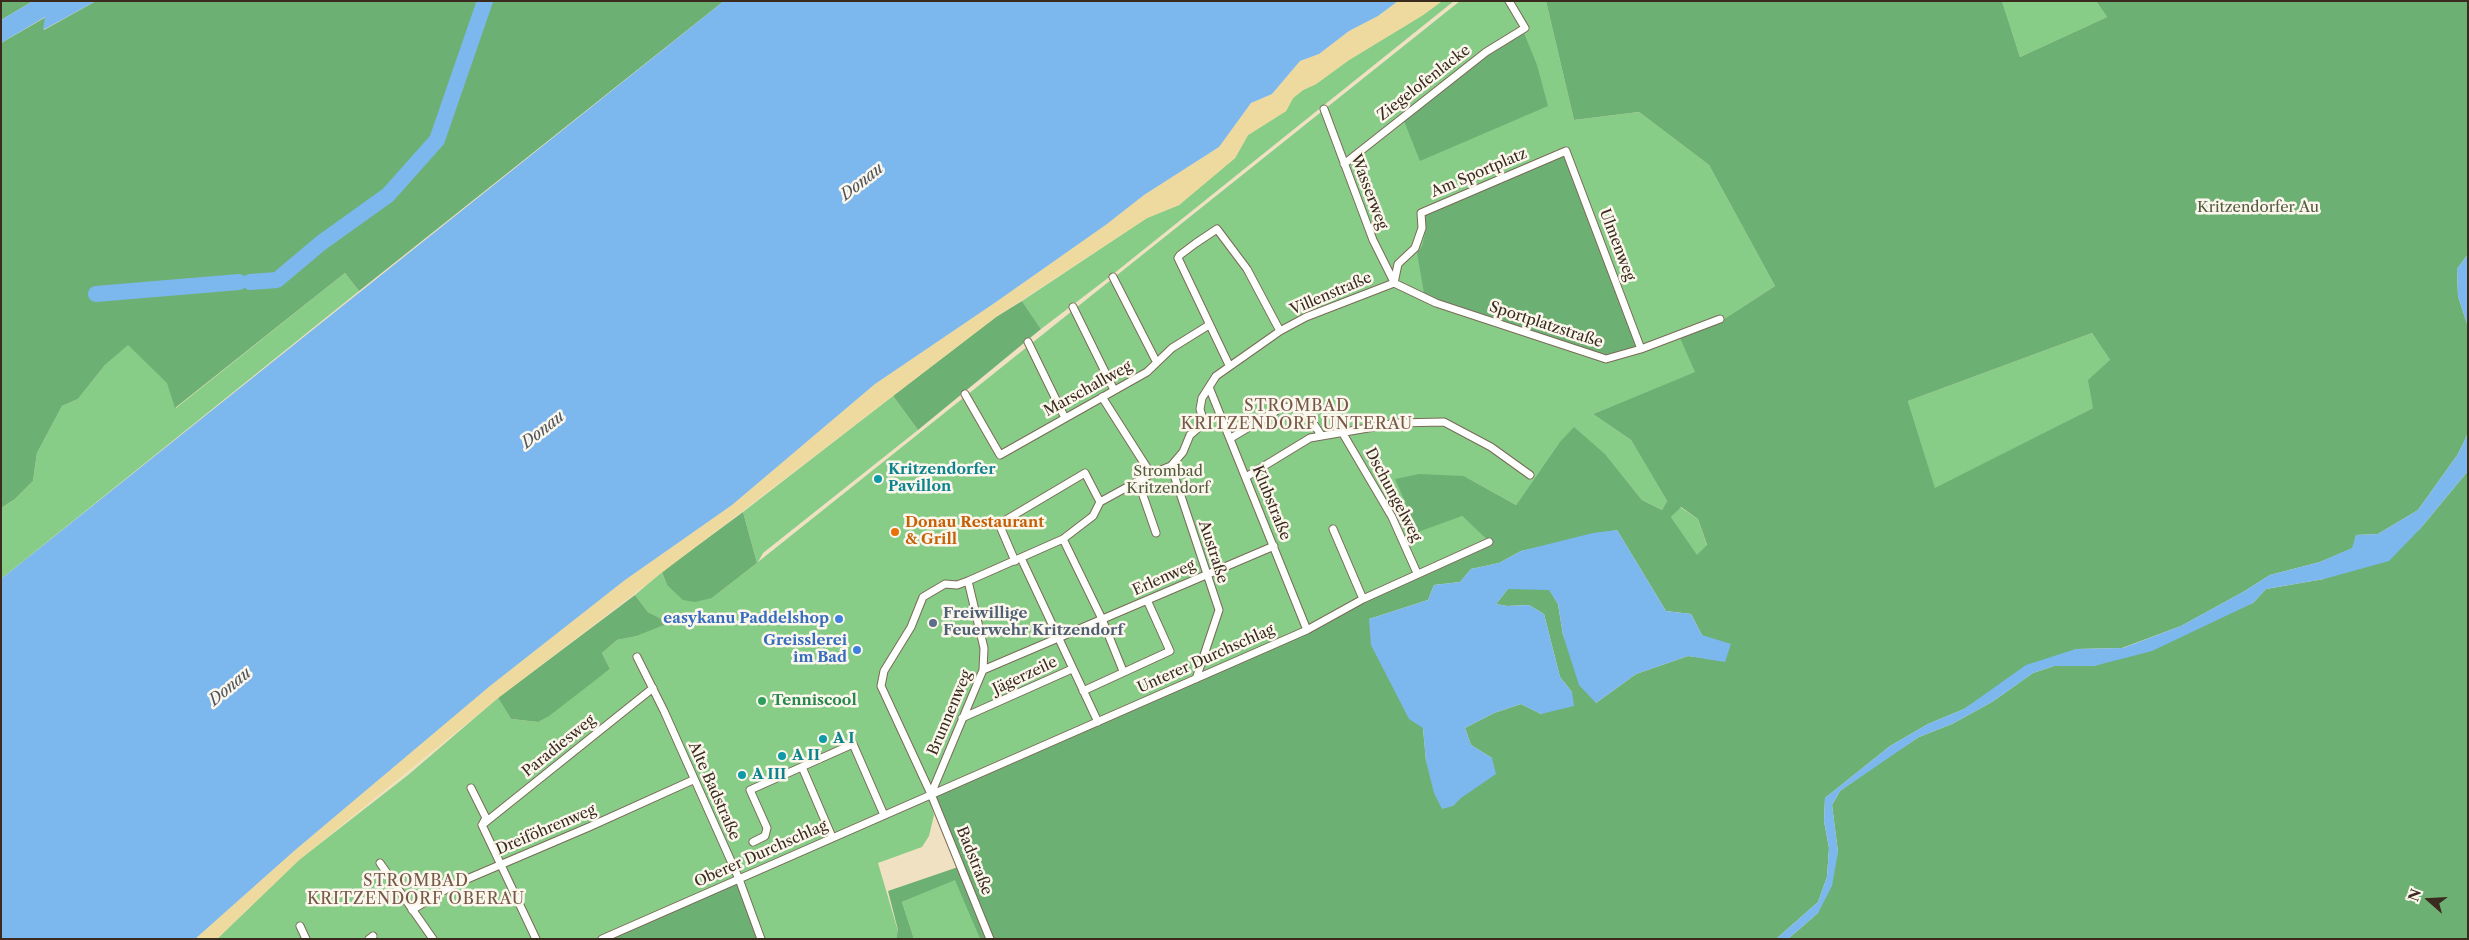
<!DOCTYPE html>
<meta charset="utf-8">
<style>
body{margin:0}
#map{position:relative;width:2469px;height:940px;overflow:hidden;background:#f0e1c2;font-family:"Libre Caslon Text",serif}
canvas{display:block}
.frame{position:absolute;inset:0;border:2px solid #3b2a1e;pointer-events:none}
.north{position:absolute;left:2404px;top:875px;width:50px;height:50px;-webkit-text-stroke:4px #fbf7ec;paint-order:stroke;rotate:289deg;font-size:14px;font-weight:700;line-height:20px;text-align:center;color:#3b2a1e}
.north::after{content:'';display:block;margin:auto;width:18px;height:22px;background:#3b2a1e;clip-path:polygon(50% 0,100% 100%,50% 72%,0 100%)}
</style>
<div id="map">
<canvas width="2469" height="940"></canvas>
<div class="frame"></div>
<div class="north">N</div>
</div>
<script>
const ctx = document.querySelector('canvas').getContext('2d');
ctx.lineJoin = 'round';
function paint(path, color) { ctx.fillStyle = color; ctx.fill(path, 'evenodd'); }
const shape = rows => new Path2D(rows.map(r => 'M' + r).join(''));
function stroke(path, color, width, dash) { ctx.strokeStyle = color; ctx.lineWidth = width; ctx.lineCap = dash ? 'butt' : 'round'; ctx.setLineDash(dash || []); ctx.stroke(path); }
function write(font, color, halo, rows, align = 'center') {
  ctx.font = font + ' "Libre Caslon Text",serif'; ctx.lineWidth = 5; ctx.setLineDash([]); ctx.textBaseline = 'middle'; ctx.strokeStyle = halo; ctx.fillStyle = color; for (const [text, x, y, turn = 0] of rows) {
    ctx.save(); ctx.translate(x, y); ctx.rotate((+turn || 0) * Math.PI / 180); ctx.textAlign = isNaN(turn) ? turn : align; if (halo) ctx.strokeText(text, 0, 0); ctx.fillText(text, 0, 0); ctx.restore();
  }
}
paint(shape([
 [1442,1,1454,1,1112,275,1041,329,1022,301,1147,218,1179,205,1235,158,1248,135,1286,111,1293,98,1303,90,1316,84,1349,60,1423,15],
 [1460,1,1546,1,1574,120,1639,112,1709,165,1775,286,1721,321,1696,372,1593,414,1631,440,1667,501,1662,510,1642,500,1606,455,1559,443,1516,505,1464,476,1462,516,1489,540,1307,628,928,792,934,815,929,836,922,847,878,863,898,931,896,939,217,939,299,860,408,775,498,698,511,719,538,722,610,669,602,653,617,640,637,636,668,623,648,612,635,595,662,572,667,585,712,598,757,563,743,512,893,396,918,430,763,553,758,562],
 [2002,1,2096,1,2107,17,2020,57],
 [345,273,359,291,1,579,1,508,15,499,33,481,37,453,62,406,78,399,105,365,128,344,168,383,176,408],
 [2092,333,2110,360,2093,408,1935,489,1908,401],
 [1680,507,1698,519,1707,546,1697,556,1671,517],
 [956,879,980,939,914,939,902,902]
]), '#87cd87');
paint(shape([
 [1,1,33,1,1,20],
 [96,1,724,1,359,291,345,273,175,408,167,383,128,345,105,365,78,399,62,406,37,453,33,481,15,499,1,508,1,43,46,17,44,30],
 [1546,1,2002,1,2020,57,2107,17,2096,1,2468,1,2468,254,2457,269,2458,296,2468,327,2468,433,2458,454,2418,510,2378,534,2356,535,2353,548,2320,562,2270,575,2243,592,2181,626,2122,648,2076,649,1993,690,1964,709,1928,724,1890,746,1825,798,1824,821,1829,848,1827,877,1818,902,1776,939,980,939,955,880,902,902,914,939,896,939,898,930,888,891,964,865,936,796,1492,544,1462,516,1418,532,1395,479,1419,474,1464,476,1516,505,1559,443,1574,427,1606,455,1642,500,1662,510,1667,501,1631,440,1593,414,1695,372,1680,338,1721,321,1775,286,1709,165,1639,112,1574,120],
 [2092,333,2110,360,2088,380,2093,408,1935,488,1908,401],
 [1681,507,1698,519,1707,545,1697,555,1671,517],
 [1617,530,1666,611,1691,614,1702,635,1725,661,1688,656,1636,674,1596,703,1563,635,1558,604,1549,589,1508,589,1496,604,1507,606,1529,605,1544,614,1560,677,1572,692,1541,714,1521,704,1494,713,1465,728,1471,745,1492,758,1453,806,1426,761,1423,728,1369,619,1428,600,1434,585,1460,582,1471,569,1499,563,1521,551],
 [1524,33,1537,65,1548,106,1420,161,1404,121,1483,57],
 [1565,156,1637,347,1605,355,1437,300,1424,293,1417,253,1422,246,1426,230,1425,215],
 [1022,301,1041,329,918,430,893,396,996,317],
 [2468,471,2468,939,1788,939,1818,913,1838,852,1832,805,1840,791,1887,758,1919,737,1952,724,1992,702,2033,673,2054,666,2094,666,2253,603,2266,589,2324,579,2420,529],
 [743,512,757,563,712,598,695,602,683,600,667,585,662,572],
 [635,595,648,612,669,623,637,636,617,640,602,653,610,669,549,716,538,722,511,719,498,698],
 [739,879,759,939,602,939]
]), '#6db074');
paint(shape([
 [1398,1,1442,1,1423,15,1349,60,1316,84,1303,90,1293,98,1286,111,1248,135,1235,158,1179,205,1147,218,996,317,498,698,299,860,217,939,195,939,294,851,490,686,625,580,732,505,875,384,996,302,1107,224,1144,195,1219,147,1251,103,1272,94,1300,61,1319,54,1349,31,1378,16]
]), '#eeda9e');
paint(shape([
 [33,1,96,1,43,30,45,17,1,43,1,20],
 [724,1,1398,1,1378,16,1349,31,1319,54,1300,61,1272,94,1251,103,1219,147,1144,195,1107,224,996,302,875,384,732,505,625,580,490,686,294,851,195,939,1,939,1,579],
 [2468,254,2468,327,2458,296,2457,269],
 [2468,433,2468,471,2420,529,2389,561,2324,579,2266,589,2253,603,2152,651,2094,666,2054,666,2033,673,1992,702,1952,724,1919,737,1840,791,1832,805,1838,852,1832,886,1818,913,1788,939,1776,939,1818,902,1827,877,1829,848,1824,821,1825,798,1890,746,1928,724,1964,709,2026,665,2076,649,2123,648,2181,626,2243,592,2270,575,2320,562,2352,548,2356,535,2378,534,2418,510,2458,454],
 [1617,530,1666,611,1691,614,1702,635,1731,644,1725,662,1688,656,1636,674,1596,703,1579,685,1563,635,1558,604,1549,590,1508,589,1496,604,1507,606,1529,605,1544,614,1560,677,1572,692,1574,706,1541,714,1521,704,1494,713,1465,728,1471,745,1492,758,1496,774,1461,798,1453,806,1442,809,1434,793,1426,761,1423,728,1409,719,1371,645,1369,619,1428,600,1434,585,1460,582,1471,569,1499,563,1521,551,1593,533]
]), '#7cb8ee');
stroke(shape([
 [250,282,277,280,321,243,388,195,437,140,485,1],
 [96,294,239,282]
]), '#7cb8ee', 16);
const street = shape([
 [1324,109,1373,240,1394,282],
 [1344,164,1486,52,1525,28,1509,1],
 [1113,277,1156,361],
 [1394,283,1398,264,1415,248,1422,228,1421,213,1566,151,1641,349],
 [1394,283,1436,303,1606,359,1641,349,1720,319],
 [1073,307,1114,390],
 [1028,342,1065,418],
 [1229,365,1178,258,1180,255,1196,243,1217,229,1247,269,1280,331],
 [1209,387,1307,630],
 [965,394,1000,455,1147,372,1172,348,1209,325],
 [1102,397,1151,474],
 [1342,432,1392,517,1417,573],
 [1231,438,1281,408,1302,406,1321,435],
 [1246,477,1310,438,1397,423,1444,422,1491,447,1530,475],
 [1138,481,1156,533],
 [1333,529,1363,599],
 [1063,539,1102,619,1123,671],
 [1021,558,1098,722],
 [1015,561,999,524,1085,473,1100,502],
 [637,657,664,711,739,879,761,939],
 [983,670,1274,546],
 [1196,679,1219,610,1171,466,1183,452,1190,435,1204,423,1200,409,1202,398,1216,376,1280,331,1306,317,1394,283],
 [1083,691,1170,651,1147,600],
 [962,718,1072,669],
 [802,767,832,837],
 [471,788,486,818,482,825,536,939],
 [931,794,983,670,984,648,968,581],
 [482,825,653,688],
 [753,842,765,836,767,828,750,790,853,744,884,815],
 [380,863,433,939],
 [412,910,453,885,589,827,693,780],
 [300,926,306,939],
 [369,939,373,936],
 [602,939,1307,630,1363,599,1489,542],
 [990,939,931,794,881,686,884,671,911,627,923,597,945,584,957,585,968,581,1063,539,1093,516,1100,502,1151,474,1171,466]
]);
stroke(street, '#7a6a57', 9);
stroke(street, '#fff', 7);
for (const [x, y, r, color] of [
 [878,479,5,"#0f9aa8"],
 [895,532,5,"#e8710a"],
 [839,619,5,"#3f7fe0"],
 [933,623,5,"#5c6f8a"],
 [857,650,5,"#3f7fe0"],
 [762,701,5,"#2e9e5b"],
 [823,739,5,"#0f9aa8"],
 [782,756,5,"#0f9aa8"],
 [742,775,5,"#0f9aa8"]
]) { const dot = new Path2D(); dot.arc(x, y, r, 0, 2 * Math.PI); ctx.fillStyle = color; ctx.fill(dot); stroke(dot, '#fbf7ec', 2); }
write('15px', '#3b2a1e', '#fbf7ec', [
 ["Ziegelofenlacke",1424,83,-38],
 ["Am Sportplatz",1479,173,-23],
 ["Wasserweg",1369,192,69],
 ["Ulmenweg",1617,245,69],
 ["Villenstraße",1331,294,-23],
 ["Sportplatzstraße",1546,325,18],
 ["Marschallweg",1088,389,-29],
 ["Dschungelweg",1393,495,62],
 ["Klubstraße",1271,503,68],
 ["Austraße",1213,552,72],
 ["Erlenweg",1164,578,-24],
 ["Unterer Durchschlag",1206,659,-24],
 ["Jägerzeile",1025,676,-25],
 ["Brunnenweg",950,713,-67],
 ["Paradiesweg",559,746,-39],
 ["Alte Badstraße",714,791,66],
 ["Dreiföhrenweg",546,830,-23],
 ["Oberer Durchschlag",761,854,-24],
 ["Badstraße",974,861,68]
]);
write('15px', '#525b3e', '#fbf7ec', [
 ["Kritzendorfer Au",2258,208],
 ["Strombad",1168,472],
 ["Kritzendorf",1168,489]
]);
write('bold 15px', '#0d838f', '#fbf7ec', [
 ["Kritzendorfer",888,470],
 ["Pavillon",888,487],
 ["A I",833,739],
 ["A II",792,756],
 ["A III",752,775]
], 'left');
write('bold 15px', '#c56008', '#fbf7ec', [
 ["Donau Restaurant",905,523],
 ["& Grill",905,540]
], 'left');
write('bold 15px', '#4e5e75', '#fbf7ec', [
 ["Freiwillige",943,614],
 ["Feuerwehr Kritzendorf",943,631]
], 'left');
write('bold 15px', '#366cbe', '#fbf7ec', [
 ["easykanu Paddelshop",829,619],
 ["Greisslerei",847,641],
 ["im Bad",847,658]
], 'right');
write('bold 15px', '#27864d', '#fbf7ec', [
 ["Tenniscool",772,701]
], 'left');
write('italic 16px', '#4e555c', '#fbf7ec', [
 ["Donau",862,182,-38],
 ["Donau",543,430,-38],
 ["Donau",230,687,-40]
]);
ctx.letterSpacing = '1px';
write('16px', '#775847', '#fbf7ec', [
 ["STROMBAD",1297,406],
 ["KRITZENDORF UNTERAU",1297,424],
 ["STROMBAD",416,881],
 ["KRITZENDORF OBERAU",416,899]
]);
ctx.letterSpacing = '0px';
</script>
